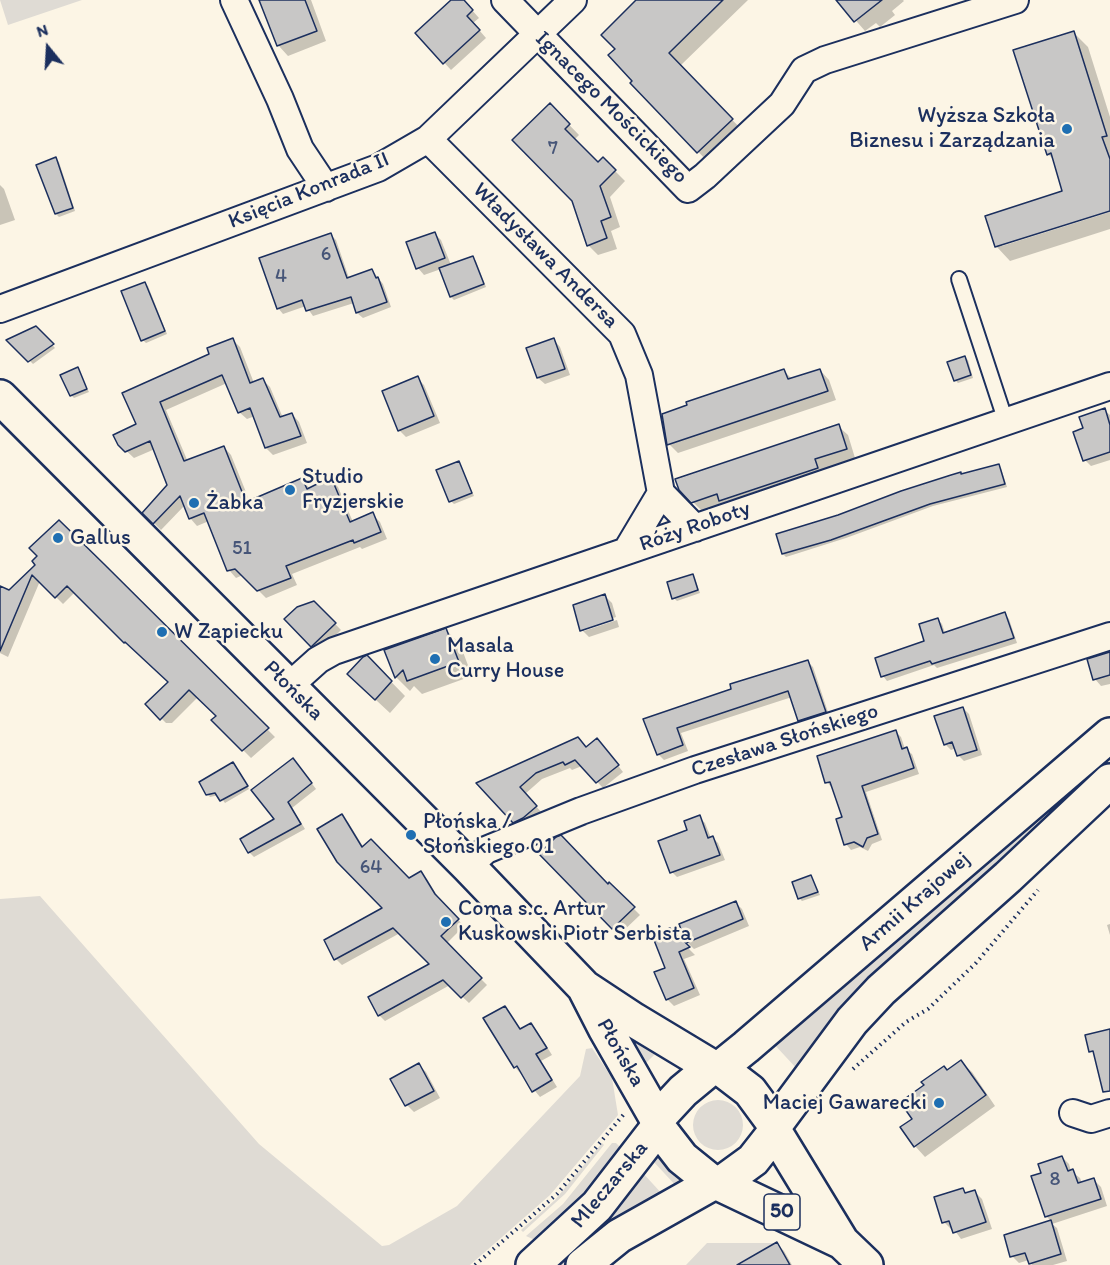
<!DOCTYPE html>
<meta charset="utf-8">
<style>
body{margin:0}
#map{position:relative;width:1110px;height:1265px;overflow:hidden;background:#fcf5e5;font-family:Itim,sans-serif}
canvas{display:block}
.north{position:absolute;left:18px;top:18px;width:60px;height:60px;-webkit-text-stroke:4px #fcf5e5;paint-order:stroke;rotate:342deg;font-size:16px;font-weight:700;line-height:24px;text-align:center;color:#1b2f5e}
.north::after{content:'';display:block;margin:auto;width:21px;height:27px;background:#1b2f5e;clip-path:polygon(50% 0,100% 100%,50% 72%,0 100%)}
</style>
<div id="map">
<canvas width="1110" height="1265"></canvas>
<div class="north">N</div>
</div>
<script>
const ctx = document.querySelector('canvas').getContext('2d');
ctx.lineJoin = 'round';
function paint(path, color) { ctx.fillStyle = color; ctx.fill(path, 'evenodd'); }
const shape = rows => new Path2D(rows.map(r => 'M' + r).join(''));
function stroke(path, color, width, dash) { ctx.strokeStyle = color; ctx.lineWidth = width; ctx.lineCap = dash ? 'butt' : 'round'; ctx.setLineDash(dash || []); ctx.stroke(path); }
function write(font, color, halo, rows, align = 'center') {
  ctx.font = font + ' Itim,sans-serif'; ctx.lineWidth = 5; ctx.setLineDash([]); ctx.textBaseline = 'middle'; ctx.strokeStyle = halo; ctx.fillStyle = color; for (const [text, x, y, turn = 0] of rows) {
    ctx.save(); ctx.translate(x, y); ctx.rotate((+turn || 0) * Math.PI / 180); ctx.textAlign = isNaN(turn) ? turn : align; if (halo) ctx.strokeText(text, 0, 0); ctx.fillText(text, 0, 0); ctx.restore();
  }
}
paint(shape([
 [0,0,82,0,8,25],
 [1110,754,1110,764,869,984,798,1070,772,1042],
 [40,896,259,1144,382,1246,389,1245,457,1206,580,1076,586,1049,592,1048,612,1078,618,1115,550,1195,470,1265,0,1265,0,899],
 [635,1041,639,1041,657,1052,642,1067,631,1043],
 '693 1125a25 25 0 1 1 50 0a25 25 0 1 1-50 0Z',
 [602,1143,604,1145,565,1194,523,1232,521,1230,555,1200],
 [612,1143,616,1143,624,1151,589,1198,537,1241,526,1236,563,1204],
 [659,1148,689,1177,679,1189,651,1159],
 [641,1171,664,1196,604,1231,565,1265,554,1265],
 [707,1243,776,1243,735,1265,686,1265]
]), '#dfdbd4');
paint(shape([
 [261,0,311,0,326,41,288,56,278,45],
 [453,0,463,0,479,18,473,23,486,38,451,70,417,33],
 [639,0,748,0,680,66,744,132,710,164,632,83,634,81,617,49],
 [838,0,903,0,904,1,892,11,895,15,880,27,876,23,865,31],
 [1074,33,1088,47,1110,117,1110,209,1002,243,1002,246,1110,212,1110,229,1010,261,996,246,1063,192,1055,161,1048,154],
 [550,105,579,135,574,140,598,164,603,159,625,181,610,197,620,227,611,231,617,249,598,255,588,245],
 [56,159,59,162,75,211,59,217,56,214],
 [0,185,4,189,15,220,0,225],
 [434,233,441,240,451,265,473,258,476,261,486,287,454,300,451,297,441,269,424,275,418,268],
 [331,235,336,240,349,278,372,270,383,284,391,307,363,318,357,313,354,303,313,316,306,306,283,314,278,308],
 [145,283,148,286,167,334,146,343,143,340],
 [36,328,55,348,33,364,9,340],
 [233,340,240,347,254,383,263,380,270,387,283,418,292,414,299,422,307,443,273,455,266,448,255,416,247,419,239,412,227,383,166,410,188,462,224,447,231,455,250,502,302,479,310,489,330,479,338,487,353,522,372,514,380,522,387,539,362,549,360,547,292,574,297,585,266,598,243,575,236,578,229,570,209,521,197,526,190,518,185,505,161,530,144,513,168,485,155,449,134,458,119,444,138,425,124,393,211,355],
 [554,340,560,347,570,375,545,384,538,378],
 [965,357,968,360,973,378,958,383,955,380],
 [77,369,89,392,74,398,71,395],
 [820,370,829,380,836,400,678,453,669,444,784,371,792,379],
 [417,378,424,385,440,423,406,437,399,430],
 [1104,410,1110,415,1110,460,1091,466,1085,460],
 [838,426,848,435,855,458,823,469,826,477,729,510,724,504,702,511,680,489],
 [459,462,474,496,454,504,451,501],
 [998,465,1001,468,1007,487,933,506,846,538,786,557,783,554,962,476],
 [59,522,275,737,251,758,213,720,218,717,198,697,172,723,166,723,147,704,170,683,134,648,133,650,75,592,63,604,40,581,8,657,0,653,0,592,9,592,37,565],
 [692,575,695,578,700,593,677,601,674,598],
 [605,596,612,603,616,617,584,628,584,631,617,620,619,627,589,637,582,630],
 [314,602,341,630,319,652,287,619],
 [1005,614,1009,619,1017,643,937,668,934,665,887,681,883,676,926,642,938,620,942,624,945,633],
 [446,630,460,644,472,676,422,694,414,686,410,691,396,677,386,651],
 [1110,653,1110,684,1101,686,1095,679],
 [367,657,405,696,390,713,363,688],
 [807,661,813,667,830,718,805,726,799,720,792,697,681,733,688,751,664,760,658,754,645,720,733,690],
 [963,708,969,714,982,755,964,761,958,755,956,748,951,750,945,744],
 [896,732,901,737,905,749,912,754,919,774,866,792,882,840,872,844,868,851,860,847,851,850,846,844,844,818,832,788,827,782],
 [603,746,623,772,603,788,582,766,572,770,570,768,542,779,525,794,542,813,520,828,478,784,587,749],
 [233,763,249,789,225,803,219,795,210,797,207,794],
 [298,765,316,789,292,808,305,829,254,857,249,852,276,820],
 [341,816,348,822,364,848,409,880,421,873,427,879,441,902,464,926,446,944,487,985,469,1003,450,985,385,1021,379,1015,432,965,400,933,342,965,336,959,385,908],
 [699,817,705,823,711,838,713,838,718,843,725,860,677,877,672,872,689,831],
 [541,854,608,886,609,884,640,915,619,935],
 [811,877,820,895,802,901,799,898],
 [735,902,742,909,749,926,694,949,687,942],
 [1110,924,1110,935,1107,925],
 [670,930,695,955,684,959,700,995,674,1006,667,999],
 [505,1008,521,1030,531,1024,537,1031,552,1055,541,1061,557,1087,540,1097,515,1067],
 [961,1062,972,1072,995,1106,925,1157,915,1146,914,1119,947,1071],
 [419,1065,426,1072,440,1098,414,1112,407,1105,392,1079],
 [1062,1157,1069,1164,1071,1171,1080,1178,1082,1183,1094,1180,1101,1187,1107,1206,1052,1224,1057,1228,1067,1261,1053,1265,1032,1265,1029,1260,1019,1263,1012,1256,1051,1221,1046,1216,1042,1174],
 [962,1190,967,1194,975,1192,982,1199,992,1229,961,1239,953,1228,951,1229,944,1222],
 [777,1244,784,1251,792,1265,740,1265]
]), '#0003');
const building = shape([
 [259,0,305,0,317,31,277,46,259,0],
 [451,0,464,0,473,10,467,16,480,30,443,64,415,33,451,0],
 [636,0,723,0,669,53,733,119,697,153,630,83,632,81,608,55,615,49,601,35,636,0],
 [836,0,882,0,854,22,836,0],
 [1074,31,1107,136,1102,137,1110,159,1110,211,995,247,985,216,1062,191,1051,153,1047,155,1013,50,1074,31],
 [550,103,570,124,565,129,598,162,603,157,616,170,600,186,611,217,601,221,607,238,587,246,572,201,512,140,550,103],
 [56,157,73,208,55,214,36,165,56,157],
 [435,232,445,258,416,269,406,242,435,232],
 [331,233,347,278,372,269,376,278,378,277,387,302,356,313,351,297,306,311,302,300,277,309,259,258,331,233],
 [473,256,484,284,450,297,439,268,473,256],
 [145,282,165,331,141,341,121,291,145,282],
 [36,326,54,344,28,362,6,340,36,326],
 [233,338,250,383,263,378,280,417,292,413,301,436,265,448,250,408,238,413,222,375,160,402,184,461,224,446,246,502,302,478,307,489,331,477,350,522,373,512,381,532,354,543,353,540,286,566,291,578,257,591,235,569,227,571,204,513,189,519,180,496,153,524,142,513,167,485,150,441,125,452,118,445,113,435,136,424,122,393,209,354,207,348,233,338],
 [554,338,565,369,537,378,526,348,554,338],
 [965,356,971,375,954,381,947,362,965,356],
 [78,367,87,389,70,396,60,375,78,367],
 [784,369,788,379,820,369,828,391,667,445,662,414,687,405,686,402,784,369],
 [418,376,434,416,398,431,382,391,418,376],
 [1105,408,1110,425,1110,452,1083,461,1073,432,1083,428,1079,417,1105,408],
 [839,424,847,449,815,459,818,468,719,501,717,494,691,503,679,490,675,479,839,424],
 [459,461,472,493,449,502,436,470,459,461],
 [999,464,1005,484,930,504,831,540,782,554,776,534,838,515,901,491,951,475,961,472,961,474,999,464],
 [59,520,105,565,269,728,242,751,211,720,216,716,189,690,160,720,145,704,168,682,125,642,124,643,67,586,55,598,32,575,0,651,0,586,9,590,35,565,32,561,37,556,29,548,59,520],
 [693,574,698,590,672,599,667,582,693,574],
 [605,594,613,620,580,631,573,605,605,594],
 [314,601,336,623,311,647,284,619,297,607,314,601],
 [1005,612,1014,638,932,664,930,661,881,677,875,658,924,641,919,624,938,618,943,633,1005,612],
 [446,628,459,662,407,681,403,670,395,678,384,650,446,628],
 [1110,652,1110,675,1093,680,1087,659,1110,652],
 [367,655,392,681,375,700,347,674,363,657,367,655],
 [808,660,826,712,798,721,788,691,677,728,683,745,657,755,643,719,731,689,730,684,808,660],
 [963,707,977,750,957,756,952,742,944,745,934,716,963,707],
 [896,730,902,749,907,747,914,768,862,786,878,834,867,838,863,847,854,842,844,845,836,819,842,817,830,782,825,783,817,756,896,730],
 [578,737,586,747,597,738,619,765,596,783,575,760,565,765,563,762,536,773,520,787,537,806,523,818,513,823,476,783,578,737],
 [293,758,312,783,288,802,301,824,248,853,240,839,274,819,251,790,293,758],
 [233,762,248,786,220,801,215,793,206,795,199,782,233,762],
 [342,814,362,847,371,839,409,878,421,871,435,894,459,919,441,936,482,978,461,998,443,980,378,1016,368,997,429,964,393,928,334,960,324,940,382,908,337,862,317,829,342,814],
 [700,815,708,838,713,836,720,855,670,873,658,841,687,830,684,821,700,815],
 [561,835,608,884,609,882,635,907,612,929,539,854,556,837,561,835],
 [811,875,818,892,798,899,792,882,811,875],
 [736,901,743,919,686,943,679,924,736,901],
 [670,928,690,947,679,952,694,988,666,1000,654,972,665,968,652,935,670,928],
 [505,1006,520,1029,531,1023,547,1048,536,1054,552,1080,532,1092,517,1066,514,1068,483,1018,505,1006],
 [1110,1029,1110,1091,1103,1092,1093,1051,1089,1052,1085,1035,1110,1029],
 [961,1060,986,1095,914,1147,900,1127,912,1119,900,1102,924,1085,921,1082,944,1066,947,1070,961,1060],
 [419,1063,434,1091,405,1106,390,1079,419,1063],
 [1062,1156,1068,1171,1073,1169,1078,1183,1094,1178,1101,1199,1045,1217,1031,1176,1041,1173,1038,1164,1062,1156],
 [963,1188,965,1193,975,1190,986,1222,953,1233,949,1221,942,1223,934,1197,963,1188],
 [1051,1220,1061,1254,1029,1264,1025,1253,1010,1257,1004,1235,1051,1220],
 [777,1242,790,1265,737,1265,777,1242]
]);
paint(building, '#c8c7c6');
stroke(building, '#1b2f5e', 1.5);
const service = shape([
 [959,279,1006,422]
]);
const minor = shape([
 [234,0,280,99,300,149,326,188],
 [505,0,688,189,705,176,782,104,804,70,825,60,1015,0],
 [428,139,622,334,639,375,661,493,695,528],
 [0,309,378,168,428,139,573,0],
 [627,550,661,493],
 [289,686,318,660,334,651,1110,386],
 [468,866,486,850,581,811,695,770,1110,636],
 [1073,1113,1091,1119,1110,1113]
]);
const tertiary = shape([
 [0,397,468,866,584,987,634,1020,712,1067],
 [585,989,605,1028,657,1119]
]);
const primary = shape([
 [712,1067,720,1068,750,1091,775,1125,775,1132,753,1160,720,1184,713,1183,682,1158,658,1127,657,1119,683,1091,712,1067],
 [720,1068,746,1047,1110,735],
 [775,1125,852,1021,881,990,1008,877,1110,781],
 [775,1132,842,1242,866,1265],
 [720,1184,842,1242],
 [533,1265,597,1206,658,1127],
 [583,1265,619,1236,713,1183]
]);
stroke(service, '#1b2f5e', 18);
stroke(minor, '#1b2f5e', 30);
stroke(tertiary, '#1b2f5e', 38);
stroke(primary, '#1b2f5e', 38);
stroke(shape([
 [853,1069,906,1022,928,1009,976,963,1038,890],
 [475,1265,557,1194,624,1114]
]), '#1b2f5e', 4, [1.5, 4.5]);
stroke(service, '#fcf5e5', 14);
stroke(minor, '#fcf5e5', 26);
stroke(tertiary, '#fcf5e5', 33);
stroke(primary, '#fcf5e5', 33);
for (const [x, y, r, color] of [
 [1067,129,6,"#1f6fb2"],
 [290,490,6,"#1f6fb2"],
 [194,503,6,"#1f6fb2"],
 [58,538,6,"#1f6fb2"],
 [162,632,6,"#1f6fb2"],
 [435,659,6,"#1f6fb2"],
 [411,835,6,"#1f6fb2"],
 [446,922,6,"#1f6fb2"],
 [939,1103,6,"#1f6fb2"]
]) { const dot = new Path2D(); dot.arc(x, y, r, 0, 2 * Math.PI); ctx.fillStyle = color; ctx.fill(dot); stroke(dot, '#fcf5e5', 2); }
write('20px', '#465578', null, [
 ["7",553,149],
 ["6",326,255],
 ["4",281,277],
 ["51",242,549],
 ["64",371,868],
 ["8",1055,1180]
]);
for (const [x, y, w] of [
 [782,1212,36]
]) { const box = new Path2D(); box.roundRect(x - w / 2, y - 18, w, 36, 4.5); ctx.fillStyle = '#fcf5e5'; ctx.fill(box); stroke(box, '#1b2f5e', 1.5); }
write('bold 21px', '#1b2f5e', null, [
 ["50",782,1212]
]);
write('22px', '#1b2f5e', '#fcf5e5', [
 ["Ignacego Mościckiego",611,108,45],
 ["Księcia Konrada II",309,191,-22],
 ["Władysława Andersa",545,256,45],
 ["Róży Roboty",695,527,-19],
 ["Płońska",293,691,45],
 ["Czesława Słońskiego",785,741,-18],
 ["Armii Krajowej",915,902,-41],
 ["Płońska",620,1053,60],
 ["Mleczarska",610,1185,-50]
]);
write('22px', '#1b2f5e', '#fcf5e5', [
 ["Wyższa Szkoła",1055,116,"right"],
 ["Biznesu i Zarządzania",1055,141,"right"],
 ["Studio",302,477],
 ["Fryzjerskie",302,502],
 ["Żabka",206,503],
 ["Gallus",70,538],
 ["W Zapiecku",174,632],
 ["Masala",447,646],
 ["Curry House",447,671],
 ["Płońska /",423,822],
 ["Słońskiego 01",423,847],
 ["Coma s.c. Artur",458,909],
 ["Kuskowski Piotr Serbista",458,934],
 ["Maciej Gawarecki",927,1103,"right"]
], 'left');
</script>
